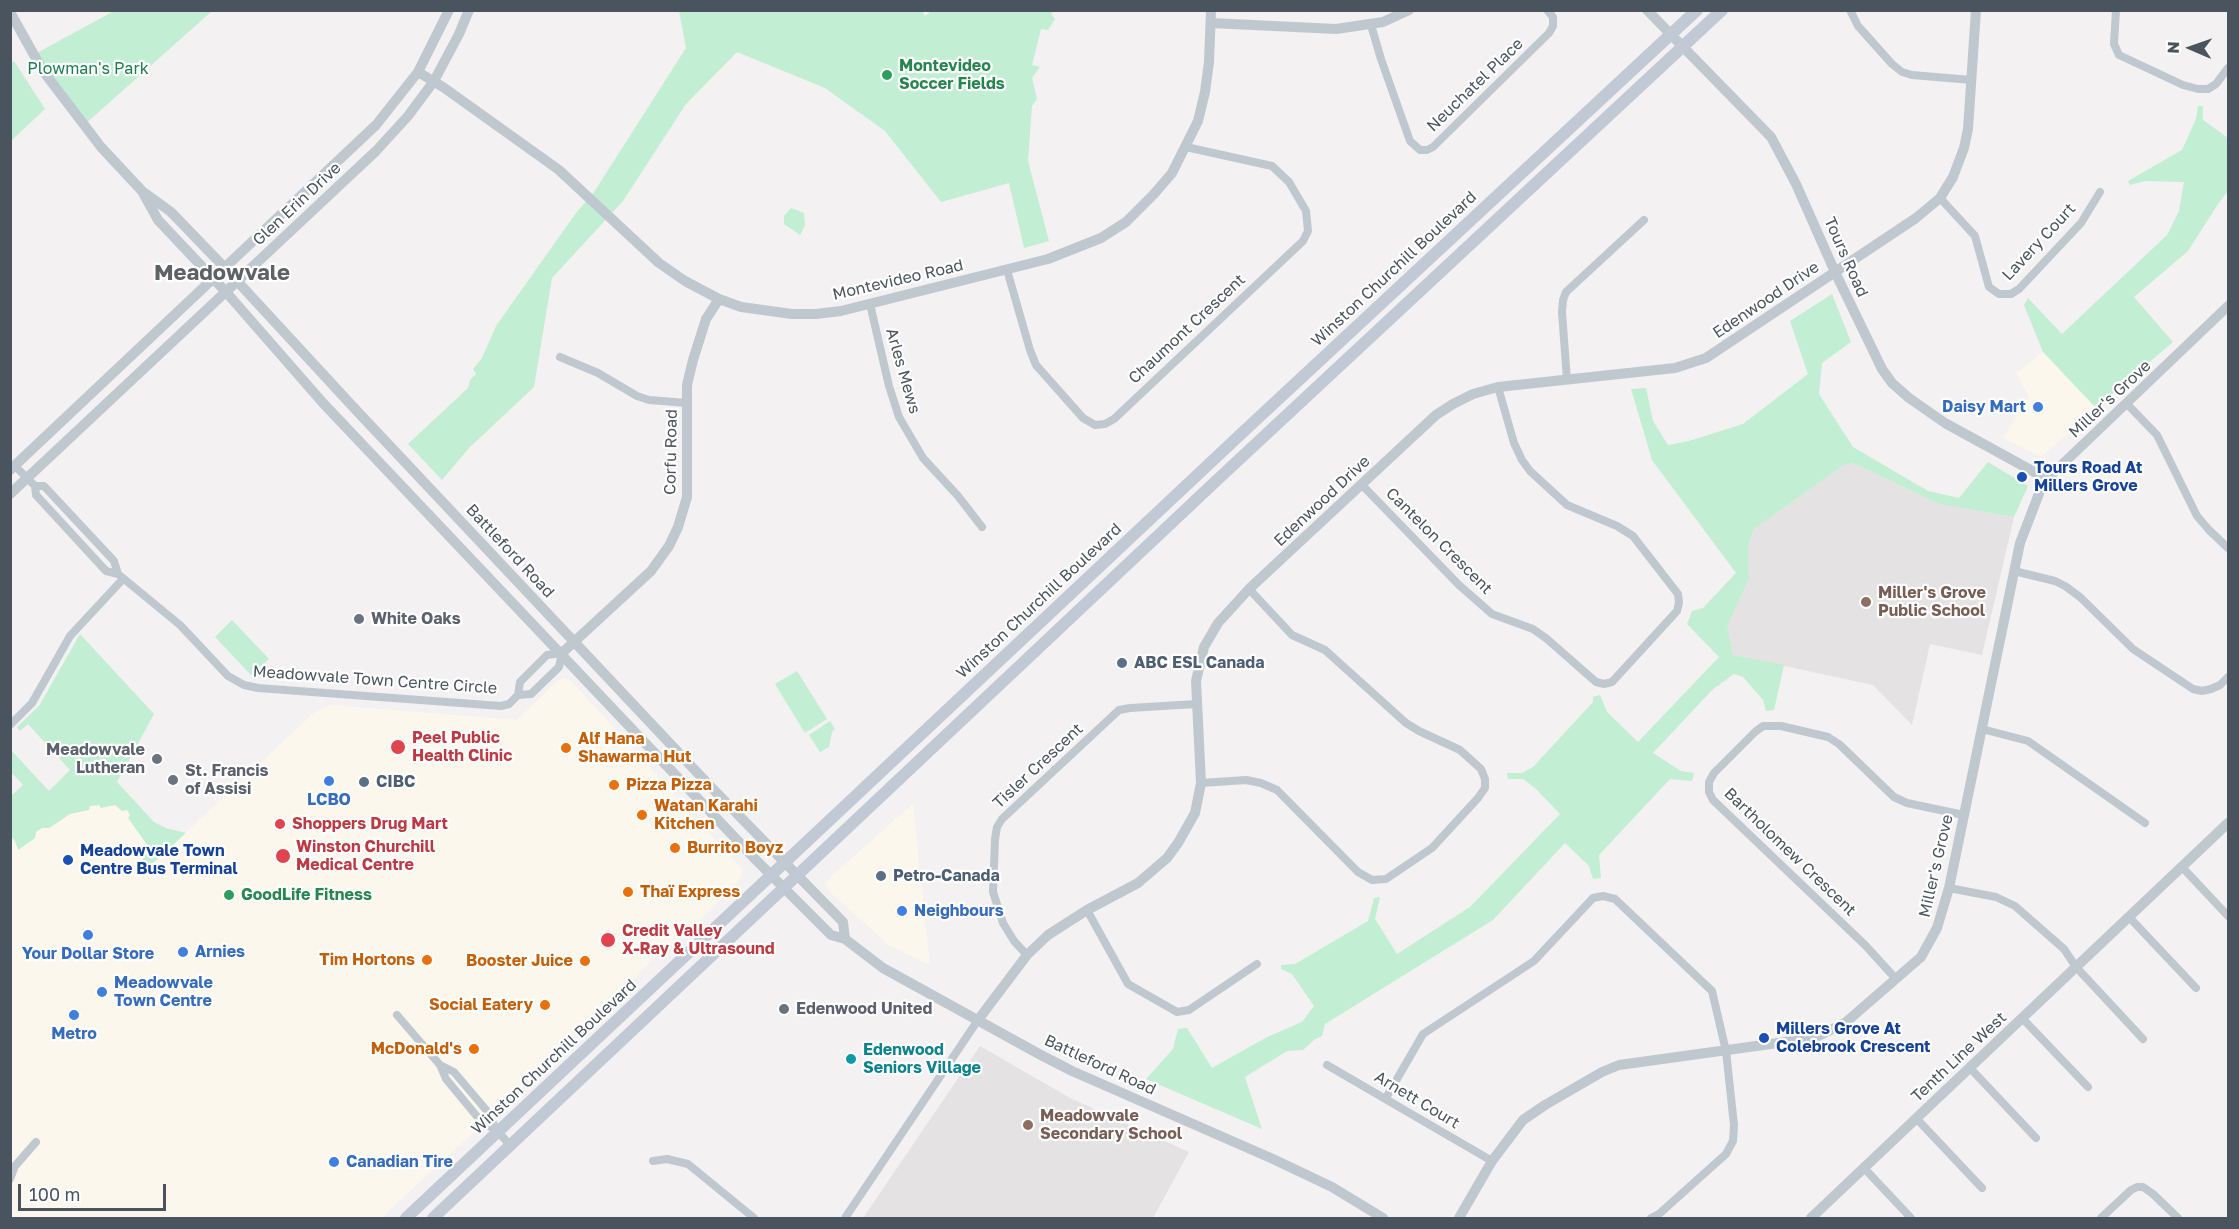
<!DOCTYPE html>
<meta charset="utf-8">
<style>
body{margin:0}
#map{position:relative;width:2239px;height:1229px;overflow:hidden;background:#f3f1f1;font-family:"Golos Text",sans-serif}
canvas{display:block}
.frame{position:absolute;inset:0;border:12px solid #4a545e;pointer-events:none}
.north{position:absolute;left:2161px;top:18px;width:60px;height:60px;-webkit-text-stroke:4px #fff;paint-order:stroke;rotate:272deg;font-size:16px;font-weight:700;line-height:24px;text-align:center;color:#4a545e}
.north::after{content:'';display:block;margin:auto;width:21px;height:27px;background:#4a545e;clip-path:polygon(50% 0,100% 100%,50% 72%,0 100%)}
.scale{position:absolute;left:18px;top:1184px;width:148px;height:27px;box-sizing:border-box;border:3px solid #4a545e;border-top:0;padding-left:8px;font-size:18px;line-height:21px;white-space:nowrap;color:#4a545e;-webkit-text-stroke:4px #fff;paint-order:stroke}
</style>
<div id="map">
<canvas width="2239" height="1229"></canvas>
<div class="frame"></div>
<div class="north">N</div>
<div class="scale">100 m</div>
</div>
<script>
const ctx = document.querySelector('canvas').getContext('2d');
ctx.lineJoin = 'round';
function paint(path, color) { ctx.fillStyle = color; ctx.fill(path, 'evenodd'); }
const shape = rows => new Path2D(rows.map(r => 'M' + r).join(''));
function stroke(path, color, width, dash) { ctx.strokeStyle = color; ctx.lineWidth = width; ctx.lineCap = dash ? 'butt' : 'round'; ctx.setLineDash(dash || []); ctx.stroke(path); }
function write(font, color, halo, rows, align = 'center') {
  ctx.font = font + ' "Golos Text",sans-serif'; ctx.lineWidth = 4.5; ctx.setLineDash([]); ctx.textBaseline = 'middle'; ctx.strokeStyle = halo; ctx.fillStyle = color; for (const [text, x, y, turn = 0] of rows) {
    ctx.save(); ctx.translate(x, y); ctx.rotate((+turn || 0) * Math.PI / 180); ctx.textAlign = isNaN(turn) ? turn : align; if (halo) ctx.strokeText(text, 0, 0); ctx.fillText(text, 0, 0); ctx.restore();
  }
}
paint(shape([
 [2043,352,2096,408,2041,457,2003,438,2029,397,2016,373],
 [564,678,571,681,605,718,743,870,740,879,710,910,685,934,666,947,512,1097,381,1218,11,1218,10,836,15,841,18,849,34,838,35,832,42,828,49,828,70,814,88,810,90,806,99,805,101,808,115,805,122,811,127,810,148,846,147,853,152,864,315,712,331,705,517,720,557,681],
 [913,804,930,965,890,946,830,892,825,884,830,879,829,878]
]), '#fcf7ed');
paint(shape([
 [1853,463,1939,504,2014,517,1982,655,1930,644,1912,725,1873,685,1733,655,1726,625,1749,579,1748,546,1754,529,1844,465],
 [980,1046,1070,1098,1189,1152,1153,1218,863,1218]
]), '#e4e2e3');
paint(shape([
 [921,10,925,16,933,10,1053,11,1051,14,1055,19,1048,30,1041,29,1032,65,1040,67,1032,78,1037,99,1032,106,1028,161,1049,241,1024,248,1009,183,941,202,885,131,825,88,737,52,686,104,623,201,552,278,534,387,469,448,442,480,408,444,468,388,470,380,476,374,473,369,482,358,496,326,576,213,594,192,686,48,679,11],
 [114,11,212,11,83,126,33,55],
 [14,61,45,109,11,141,10,65],
 [2198,106,2203,106,2203,120,2228,138,2228,191,2218,204,2188,251,2134,297,2173,342,2096,408,2043,352,2024,305,2028,298,2062,334,2167,235,2179,211,2184,182,2145,181,2130,185,2128,181,2182,150,2196,119],
 [791,208,804,213,805,225,800,235,784,224,784,216],
 [1832,294,1851,342,1822,363,1819,394,1853,447,1928,491,1959,498,1988,462,2028,486,2014,517,1939,504,1853,463,1844,465,1754,529,1748,546,1749,579,1727,626,1733,655,1784,665,1774,710,1766,711,1763,700,1743,677,1734,674,1713,689,1653,753,1681,771,1694,773,1692,781,1670,779,1599,855,1601,878,1593,879,1589,866,1565,843,1493,920,1325,1024,1322,1036,1314,1040,1303,1050,1287,1051,1245,1077,1262,1129,1146,1079,1173,1049,1178,1029,1187,1028,1212,1068,1267,1037,1302,1022,1314,1006,1292,974,1281,969,1281,965,1295,964,1368,921,1374,898,1380,897,1375,919,1397,954,1470,907,1560,814,1535,788,1523,779,1508,779,1507,773,1522,773,1533,767,1593,702,1593,697,1600,695,1607,712,1638,742,1719,657,1687,624,1692,611,1703,608,1736,573,1652,460,1631,389,1646,388,1653,421,1668,445,1689,441,1743,424,1808,374,1790,321],
 [232,620,269,659,251,675,215,637],
 [80,634,154,714,117,782,154,822,166,828,186,833,152,864,143,864,143,855,147,853,148,846,128,818,130,815,127,810,122,811,115,805,101,808,99,805,90,806,89,810,70,814,49,828,42,828,36,832,35,838,18,850,15,841,11,836,11,796,23,785,11,772,11,750,49,791,70,770,28,724,20,731,17,727,39,706],
 [797,671,827,719,805,733,775,684],
 [830,721,835,729,832,732,829,747,820,752,809,735]
]), '#c2eed3');
stroke(shape([
 [1850,10,1858,26,1892,64,1902,72,1912,75,1971,80],
 [2116,10,2114,44,2119,55,2183,85,2198,89,2208,89,2216,84,2228,68],
 [1371,25,1381,59,1410,141,1420,150,1427,150,1433,147,1549,33,1553,26,1553,17,1547,10],
 [1940,198,1975,236,1989,287,1999,294,2011,294,2019,289,2081,223,2100,192],
 [1007,270,1030,350,1036,365,1083,418,1095,425,1105,424,1114,419,1303,241,1308,231,1306,211,1289,182,1272,166,1186,147],
 [870,304,889,386,899,417,923,458,958,496,982,527],
 [560,357,598,373,637,396,649,400,687,403],
 [1567,380,1562,312,1563,300,1566,292,1644,220],
 [2127,404,2157,435,2197,516,2209,530,2228,548],
 [15,466,35,486,36,495,106,571,118,574,180,625,228,676,244,685,258,688,501,706,509,704,518,695,520,682,547,655,562,653,559,667,531,694,518,695],
 [1362,485,1459,585,1492,614,1533,629,1547,639,1596,682,1604,684,1612,682,1677,611,1679,603,1678,594,1633,536,1617,526,1567,505,1530,471,1522,460,1514,443,1498,387],
 [35,486,44,486,114,561,118,574],
 [2014,571,2055,581,2065,586,2080,597,2133,649,2193,689,2202,691,2211,689,2220,685,2228,677],
 [10,725,32,703,70,636,123,579],
 [1982,729,2028,741,2145,823],
 [1201,783,1246,780,1261,783,1277,790,1358,872,1372,880,1386,879,1432,848,1478,798,1485,788,1485,779,1481,769,1460,750,1419,731,1406,723,1325,650,1292,635,1249,589],
 [2182,867,2228,916],
 [1949,888,1996,897,2015,906,2064,949,2076,967,2143,1039],
 [1087,910,1128,984,1177,1012,1189,1010,1257,964],
 [2129,917,2196,988],
 [1027,955,1014,941,1003,923,993,892,995,839,997,827,1002,819,1119,710,1130,708,1196,704],
 [1896,979,1865,945,1713,800,1709,792,1709,782,1714,773,1755,732,1763,726,1781,726,1828,737,1839,744,1894,797,1907,803,1964,815],
 [397,1015,440,1065,446,1079,480,1120,498,1132,511,1146],
 [2022,1018,2088,1087],
 [440,1065,454,1072,487,1111,497,1131],
 [1327,1065,1492,1161],
 [1970,1068,2036,1138],
 [1386,1098,1423,1034,1534,961,1593,898,1603,896,1615,899,1712,991,1726,1051,1734,1125,1733,1141,1726,1154,1659,1214,1651,1218],
 [1916,1118,1982,1188],
 [653,1161,667,1159,688,1164,754,1218],
 [1864,1168,1911,1218],
 [10,1179,15,1166,36,1142],
 [845,1218,978,1020],
 [2101,1218,2131,1190,2137,1187,2143,1187,2153,1194,2178,1218]
]), '#c0c8cf', 8);
stroke(shape([
 [1647,10,1771,137,1796,184,1835,272,1882,369,1892,383,1909,398,1945,423,2047,479],
 [10,12,43,71,101,147,142,191,171,212,225,268,356,410,708,784,843,922,845,939],
 [1211,23,1336,29,1383,22,1409,10],
 [418,72,443,87,559,170,659,263,685,281,719,299,741,307,792,314,816,314,841,311,1048,259,1101,238,1126,222,1154,194,1172,173,1198,121,1205,92,1209,62,1211,10],
 [142,191,158,220,226,292,323,403,756,860,831,935,845,939,883,968,1039,1054,1072,1071,1273,1159,1332,1187,1383,1218],
 [10,470,376,125,418,72,449,10],
 [10,494,376,151,408,116,434,81,459,34,469,10],
 [562,653,651,571,669,546,678,527,687,497,687,385,693,360,706,319,719,299],
 [978,1020,1027,955,1048,935,1087,910,1138,883,1167,858,1178,843,1195,813,1201,783,1196,681,1204,647,1218,623,1249,589,1436,415,1453,404,1473,394,1498,387,1675,368,1706,358,1916,218,1940,198,1953,177,1964,148,1968,129,1976,10],
 [1459,1218,1492,1161,1523,1120,1545,1105,1602,1072,1619,1065,1814,1038,1845,1023,1921,957,1937,928,1949,888,2020,543,2040,491,2047,479,2228,306],
 [1811,1218,2228,823]
]), '#c0c8cf', 10);
stroke(shape([
 [406,1218,1242,433,1697,10],
 [433,1218,1216,481,1722,10]
]), '#c0c9d4', 12);
for (const [x, y, r, color] of [
 [887,75,6,"#2e9e5b"],
 [2038,407,6,"#3f7fe0"],
 [2022,477,6,"#1a4fb4"],
 [1866,602,6,"#8d6e63"],
 [359,619,6,"#6b7280"],
 [1122,663,6,"#5c6f8a"],
 [398,747,8,"#e0444e"],
 [566,748,6,"#e8710a"],
 [157,759,6,"#6b7280"],
 [173,780,6,"#6b7280"],
 [329,781,6,"#3f7fe0"],
 [364,782,6,"#5c6f8a"],
 [614,785,6,"#e8710a"],
 [642,815,6,"#e8710a"],
 [280,824,6,"#e0444e"],
 [675,848,6,"#e8710a"],
 [283,856,8,"#e0444e"],
 [68,860,6,"#1a4fb4"],
 [881,876,6,"#5c6f8a"],
 [628,892,6,"#e8710a"],
 [229,895,6,"#2e9e5b"],
 [902,911,6,"#3f7fe0"],
 [88,935,6,"#3f7fe0"],
 [608,940,8,"#e0444e"],
 [183,952,6,"#3f7fe0"],
 [427,960,6,"#e8710a"],
 [585,961,6,"#e8710a"],
 [102,992,6,"#3f7fe0"],
 [545,1005,6,"#e8710a"],
 [784,1009,6,"#6b7280"],
 [74,1015,6,"#3f7fe0"],
 [1764,1038,6,"#1a4fb4"],
 [474,1049,6,"#e8710a"],
 [851,1059,6,"#0f9aa8"],
 [1028,1125,6,"#8d6e63"],
 [334,1162,6,"#3f7fe0"]
]) { const dot = new Path2D(); dot.arc(x, y, r, 0, 2 * Math.PI); ctx.fillStyle = color; ctx.fill(dot); stroke(dot, '#fff', 2); }
write('bold 16px', '#27864d', '#fff', [
 ["Montevideo",899,66],
 ["Soccer Fields",899,84],
 ["GoodLife Fitness",241,895]
], 'left');
write('16px', '#1b7e4d', '#fff', [
 ["Plowman's Park",88,69]
]);
write('16px', '#4a545e', '#fff', [
 ["Neuchatel Place",1475,85,-44],
 ["Glen Erin Drive",297,204,-43],
 ["Lavery Court",2039,242,-47],
 ["Tours Road",1846,257,66],
 ["Winston Churchill Boulevard",1394,269,-43],
 ["Montevideo Road",898,280,-13],
 ["Edenwood Drive",1766,300,-34],
 ["Chaumont Crescent",1187,329,-43],
 ["Arles Mews",903,371,74],
 ["Miller's Grove",2110,399,-43],
 ["Corfu Road",671,452,-89],
 ["Edenwood Drive",1322,501,-43],
 ["Cantelon Crescent",1439,541,45],
 ["Battleford Road",510,551,47],
 ["Winston Churchill Boulevard",1039,601,-43],
 ["Meadowvale Town Centre Circle",375,680,4],
 ["Tisler Crescent",1038,766,-43],
 ["Bartholomew Crescent",1790,852,44],
 ["Miller's Grove",1936,866,-77],
 ["Winston Churchill Boulevard",554,1057,-43],
 ["Tenth Line West",1959,1057,-43],
 ["Battleford Road",1100,1065,25],
 ["Arnett Court",1417,1100,31]
]);
write('bold 16px', '#366cbe', '#fff', [
 ["Daisy Mart",2026,407,"right"],
 ["LCBO",329,800,"center"],
 ["Neighbours",914,911],
 ["Arnies",195,952],
 ["Your Dollar Store",88,954,"center"],
 ["Meadowvale",114,983],
 ["Town Centre",114,1001],
 ["Metro",74,1034,"center"],
 ["Canadian Tire",346,1162]
], 'left');
write('bold 16px', '#164399', '#fff', [
 ["Tours Road At",2034,468],
 ["Millers Grove",2034,486],
 ["Meadowvale Town",80,851],
 ["Centre Bus Terminal",80,869],
 ["Millers Grove At",1776,1029],
 ["Colebrook Crescent",1776,1047]
], 'left');
write('bold 16px', '#785e54', '#fff', [
 ["Miller's Grove",1878,593],
 ["Public School",1878,611],
 ["Meadowvale",1040,1116],
 ["Secondary School",1040,1134]
], 'left');
write('bold 16px', '#5b616d', '#fff', [
 ["White Oaks",371,619],
 ["Meadowvale",145,750,"right"],
 ["Lutheran",145,768,"right"],
 ["St. Francis",185,771],
 ["of Assisi",185,789],
 ["Edenwood United",796,1009]
], 'left');
write('bold 16px', '#4e5e75', '#fff', [
 ["ABC ESL Canada",1134,663],
 ["CIBC",376,782],
 ["Petro-Canada",893,876]
], 'left');
write('bold 16px', '#be3a42', '#fff', [
 ["Peel Public",412,738],
 ["Health Clinic",412,756],
 ["Shoppers Drug Mart",292,824],
 ["Winston Churchill",296,847],
 ["Medical Centre",296,865],
 ["Credit Valley",622,931],
 ["X-Ray & Ultrasound",622,949]
], 'left');
write('bold 16px', '#c56008', '#fff', [
 ["Alf Hana",578,739],
 ["Shawarma Hut",578,757],
 ["Pizza Pizza",626,785],
 ["Watan Karahi",654,806],
 ["Kitchen",654,824],
 ["Burrito Boyz",687,848],
 ["Thaï Express",640,892],
 ["Tim Hortons",415,960,"right"],
 ["Booster Juice",573,961,"right"],
 ["Social Eatery",533,1005,"right"],
 ["McDonald's",462,1049,"right"]
], 'left');
write('bold 16px', '#0d838f', '#fff', [
 ["Edenwood",863,1050],
 ["Seniors Village",863,1068]
], 'left');
write('bold 22px', '#5e6166', '#fff', [
 ["Meadowvale",222,273]
]);
</script>
